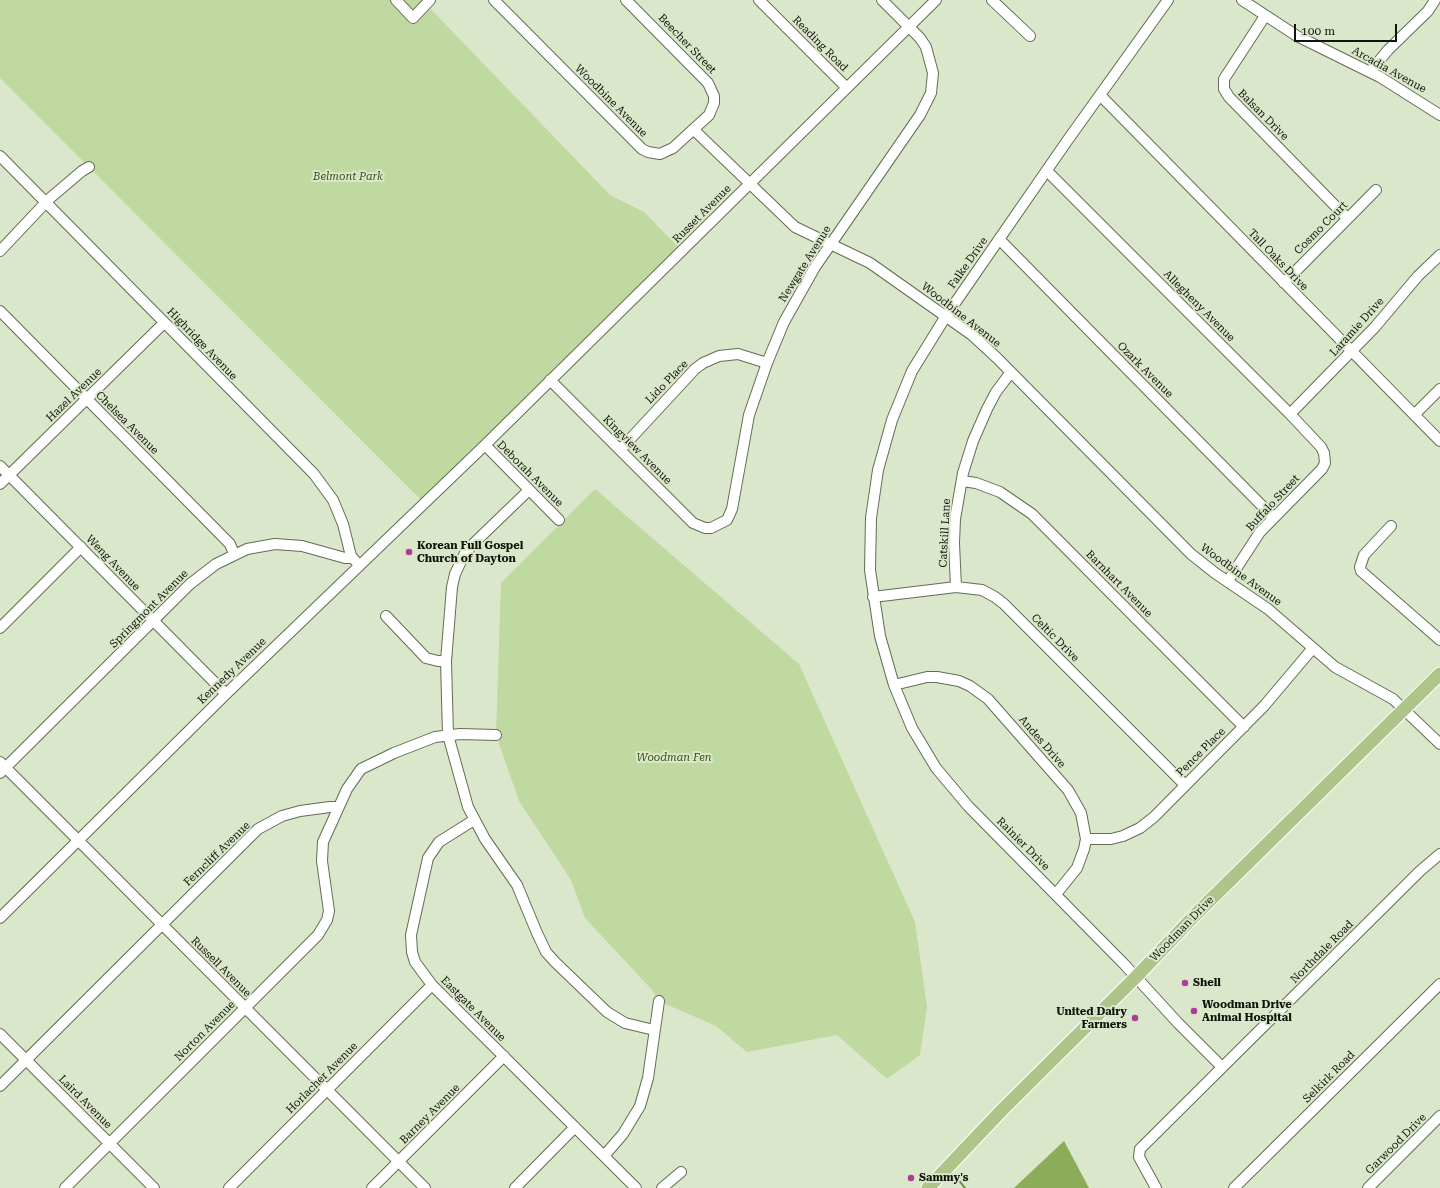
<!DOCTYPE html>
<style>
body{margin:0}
#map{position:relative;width:1440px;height:1188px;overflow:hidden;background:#dae7ca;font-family:"Roboto Serif",serif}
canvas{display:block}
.scale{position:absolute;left:1294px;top:24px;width:103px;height:18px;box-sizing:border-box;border:2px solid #10140a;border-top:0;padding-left:5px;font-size:12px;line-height:14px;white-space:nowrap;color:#10140a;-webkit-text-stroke:3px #dae7ca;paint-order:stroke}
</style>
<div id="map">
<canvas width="1440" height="1188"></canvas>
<div class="scale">100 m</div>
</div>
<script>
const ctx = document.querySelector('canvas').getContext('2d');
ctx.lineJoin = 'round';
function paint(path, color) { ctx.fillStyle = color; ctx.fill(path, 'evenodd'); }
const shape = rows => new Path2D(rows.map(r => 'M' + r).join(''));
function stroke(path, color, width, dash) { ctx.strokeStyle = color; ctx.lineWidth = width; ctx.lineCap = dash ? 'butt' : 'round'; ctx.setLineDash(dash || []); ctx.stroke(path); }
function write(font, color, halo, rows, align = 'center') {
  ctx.font = font + ' "Roboto Serif",serif'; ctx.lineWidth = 4; ctx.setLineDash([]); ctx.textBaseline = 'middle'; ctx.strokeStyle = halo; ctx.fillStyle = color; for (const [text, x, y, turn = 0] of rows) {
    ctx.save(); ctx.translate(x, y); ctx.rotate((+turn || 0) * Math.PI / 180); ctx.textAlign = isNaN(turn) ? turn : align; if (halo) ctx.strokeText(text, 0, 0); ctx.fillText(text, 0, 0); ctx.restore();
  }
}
paint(shape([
 [0,0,422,0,610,195,644,212,682,251,423,502,0,78],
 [595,489,799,664,915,922,927,1007,920,1055,887,1079,837,1035,747,1052,716,1026,659,1001,652,990,585,918,571,880,519,801,496,735,501,583]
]), '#c0d9a1');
paint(shape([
 [1064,1141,1089,1188,1014,1188]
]), '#8bad59');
stroke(shape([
 [956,1177,965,1188]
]), '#72923e', 2);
const minor = shape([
 [396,0,413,18,430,0],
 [494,0,642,149,648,152,660,154,673,148,709,115,714,103,714,96,708,83,626,0],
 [759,0,847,88],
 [992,0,1030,36],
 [1168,0,1067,141,946,316,912,371,892,420,878,470,871,518,870,570,880,636,894,685,912,728,936,768,968,806,1124,964,1178,1023,1222,1067],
 [1242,0,1297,36,1380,77,1440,115],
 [1265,16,1224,79,1224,89,1229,97,1347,218],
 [1370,72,1388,50,1428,11,1435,0],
 [1100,95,1440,441],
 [694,130,795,227,870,263,972,335,997,358,1191,554,1215,573,1268,609,1335,667,1393,699,1440,744],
 [0,156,314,474,333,500,343,524,351,556,359,565],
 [1047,171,1290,414,1321,447,1324,453,1325,463,1322,469,1260,532,1228,581],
 [999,239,1273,517],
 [0,251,49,199,82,171,89,167],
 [1284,283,1376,190],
 [0,311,230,544,234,554],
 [550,380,693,523,705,528,711,528,727,520,732,509,749,415,767,363,784,322,815,267,920,115,931,93,933,73,926,47,920,38,882,0],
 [1290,414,1375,327,1418,276,1440,255],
 [1414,415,1440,389],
 [485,445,559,520],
 [620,450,695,369,703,363,719,356,738,354,767,363],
 [0,466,226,694],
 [962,481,976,483,1000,492,1032,514,1244,727],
 [0,484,164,323],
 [529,490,473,544,464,555,455,574,452,587,446,661,448,735,468,807,485,839,517,885,537,933,546,952,555,962,607,1012,625,1023,654,1030],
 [1391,526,1364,555,1360,567,1361,571,1440,640],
 [956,587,954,543,955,519,963,473,973,441,987,409,996,392,1011,372],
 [873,597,956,587,982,590,995,597,1004,604,1185,785],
 [386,616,426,658,438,661,446,661],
 [0,628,81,547],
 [894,685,927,677,937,677,959,681,970,686,988,699,1068,790,1081,813,1086,839,1084,849,1077,868,1056,894],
 [0,762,425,1188],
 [0,773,190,584,216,564,247,549,275,544,302,546,345,558,352,558],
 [474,820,439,842,428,858,411,935,412,952,415,962,432,985,636,1188],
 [1086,839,1111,839,1123,836,1140,828,1154,817,1264,706,1313,648],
 [0,918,226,694,485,445,936,0],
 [0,1034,154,1188],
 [0,1086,258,829,282,816,300,811,330,807,338,807],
 [604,1156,623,1134,640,1106,648,1078,659,1001],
 [65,1188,318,935,327,920,329,911,322,861,323,842,347,789,361,769,394,753,435,737,460,734,496,735],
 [229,1188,432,985],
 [372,1188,504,1056],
 [515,1188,575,1127],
 [662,1188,681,1172],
 [1156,1188,1139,1157,1140,1149,1420,871,1440,854],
 [1234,1188,1440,984],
 [1368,1188,1440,1116]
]);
const major = shape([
 [928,1188,1002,1110,1136,977,1197,913,1440,674]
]);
stroke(minor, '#626d54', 12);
stroke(major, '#fff', 15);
stroke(minor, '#fff', 10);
stroke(major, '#aec488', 13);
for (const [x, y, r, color] of [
 [409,552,4,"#ae3b96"],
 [1185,983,4,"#ae3b96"],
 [1194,1011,4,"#ae3b96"],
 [1135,1018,4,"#ae3b96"],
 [911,1178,4,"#ae3b96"]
]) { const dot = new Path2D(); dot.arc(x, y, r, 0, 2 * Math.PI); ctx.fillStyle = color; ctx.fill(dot); stroke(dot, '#dae7ca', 1.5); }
write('11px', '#10140a', '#dae7ca', [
 ["Beecher Street",687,44,46],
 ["Reading Road",820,44,45],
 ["Arcadia Avenue",1389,70,29],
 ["Woodbine Avenue",611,101,45],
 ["Balsan Drive",1263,115,45],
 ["Russet Avenue",702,214,-45],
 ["Cosmo Court",1321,228,-45],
 ["Tall Oaks Drive",1278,260,46],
 ["Falke Drive",968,263,-55],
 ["Newgate Avenue",805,264,-58],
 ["Allegheny Avenue",1199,306,45],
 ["Woodbine Avenue",961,315,38],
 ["Laramie Drive",1357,327,-48],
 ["Highridge Avenue",202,344,46],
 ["Ozark Avenue",1145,370,45],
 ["Lido Place",667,382,-46],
 ["Hazel Avenue",74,395,-44],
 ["Chelsea Avenue",127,423,45],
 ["Kingview Avenue",637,450,45],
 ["Deborah Avenue",530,474,45],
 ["Buffalo Street",1273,503,-47],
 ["Catskill Lane",945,533,-87],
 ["Weng Avenue",113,563,46],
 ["Woodbine Avenue",1241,575,36],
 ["Barnhart Avenue",1119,584,45],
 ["Springmont Avenue",149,609,-45],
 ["Celtic Drive",1055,638,45],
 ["Kennedy Avenue",232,671,-44],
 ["Andes Drive",1042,742,49],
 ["Pence Place",1201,752,-45],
 ["Rainier Drive",1023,844,45],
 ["Ferncliff Avenue",217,854,-44],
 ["Woodman Drive",1182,929,-46],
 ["Northdale Road",1322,952,-45],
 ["Russell Avenue",221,967,45],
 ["Eastgate Avenue",473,1009,45],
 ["Norton Avenue",205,1031,-45],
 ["Selkirk Road",1329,1077,-45],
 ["Horlacher Avenue",322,1078,-45],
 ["Laird Avenue",85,1102,45],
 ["Barney Avenue",430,1114,-45],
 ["Garwood Drive",1396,1144,-45]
]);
write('italic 11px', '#3b5115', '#dae7ca', [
 ["Belmont Park",348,177],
 ["Woodman Fen",674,758]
]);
write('bold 11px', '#10140a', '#dae7ca', [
 ["Korean Full Gospel",417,546],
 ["Church of Dayton",417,559],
 ["Shell",1193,983],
 ["Woodman Drive",1202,1005],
 ["Animal Hospital",1202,1018],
 ["United Dairy",1127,1012,"right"],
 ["Farmers",1127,1025,"right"],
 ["Sammy's",919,1178]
], 'left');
</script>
